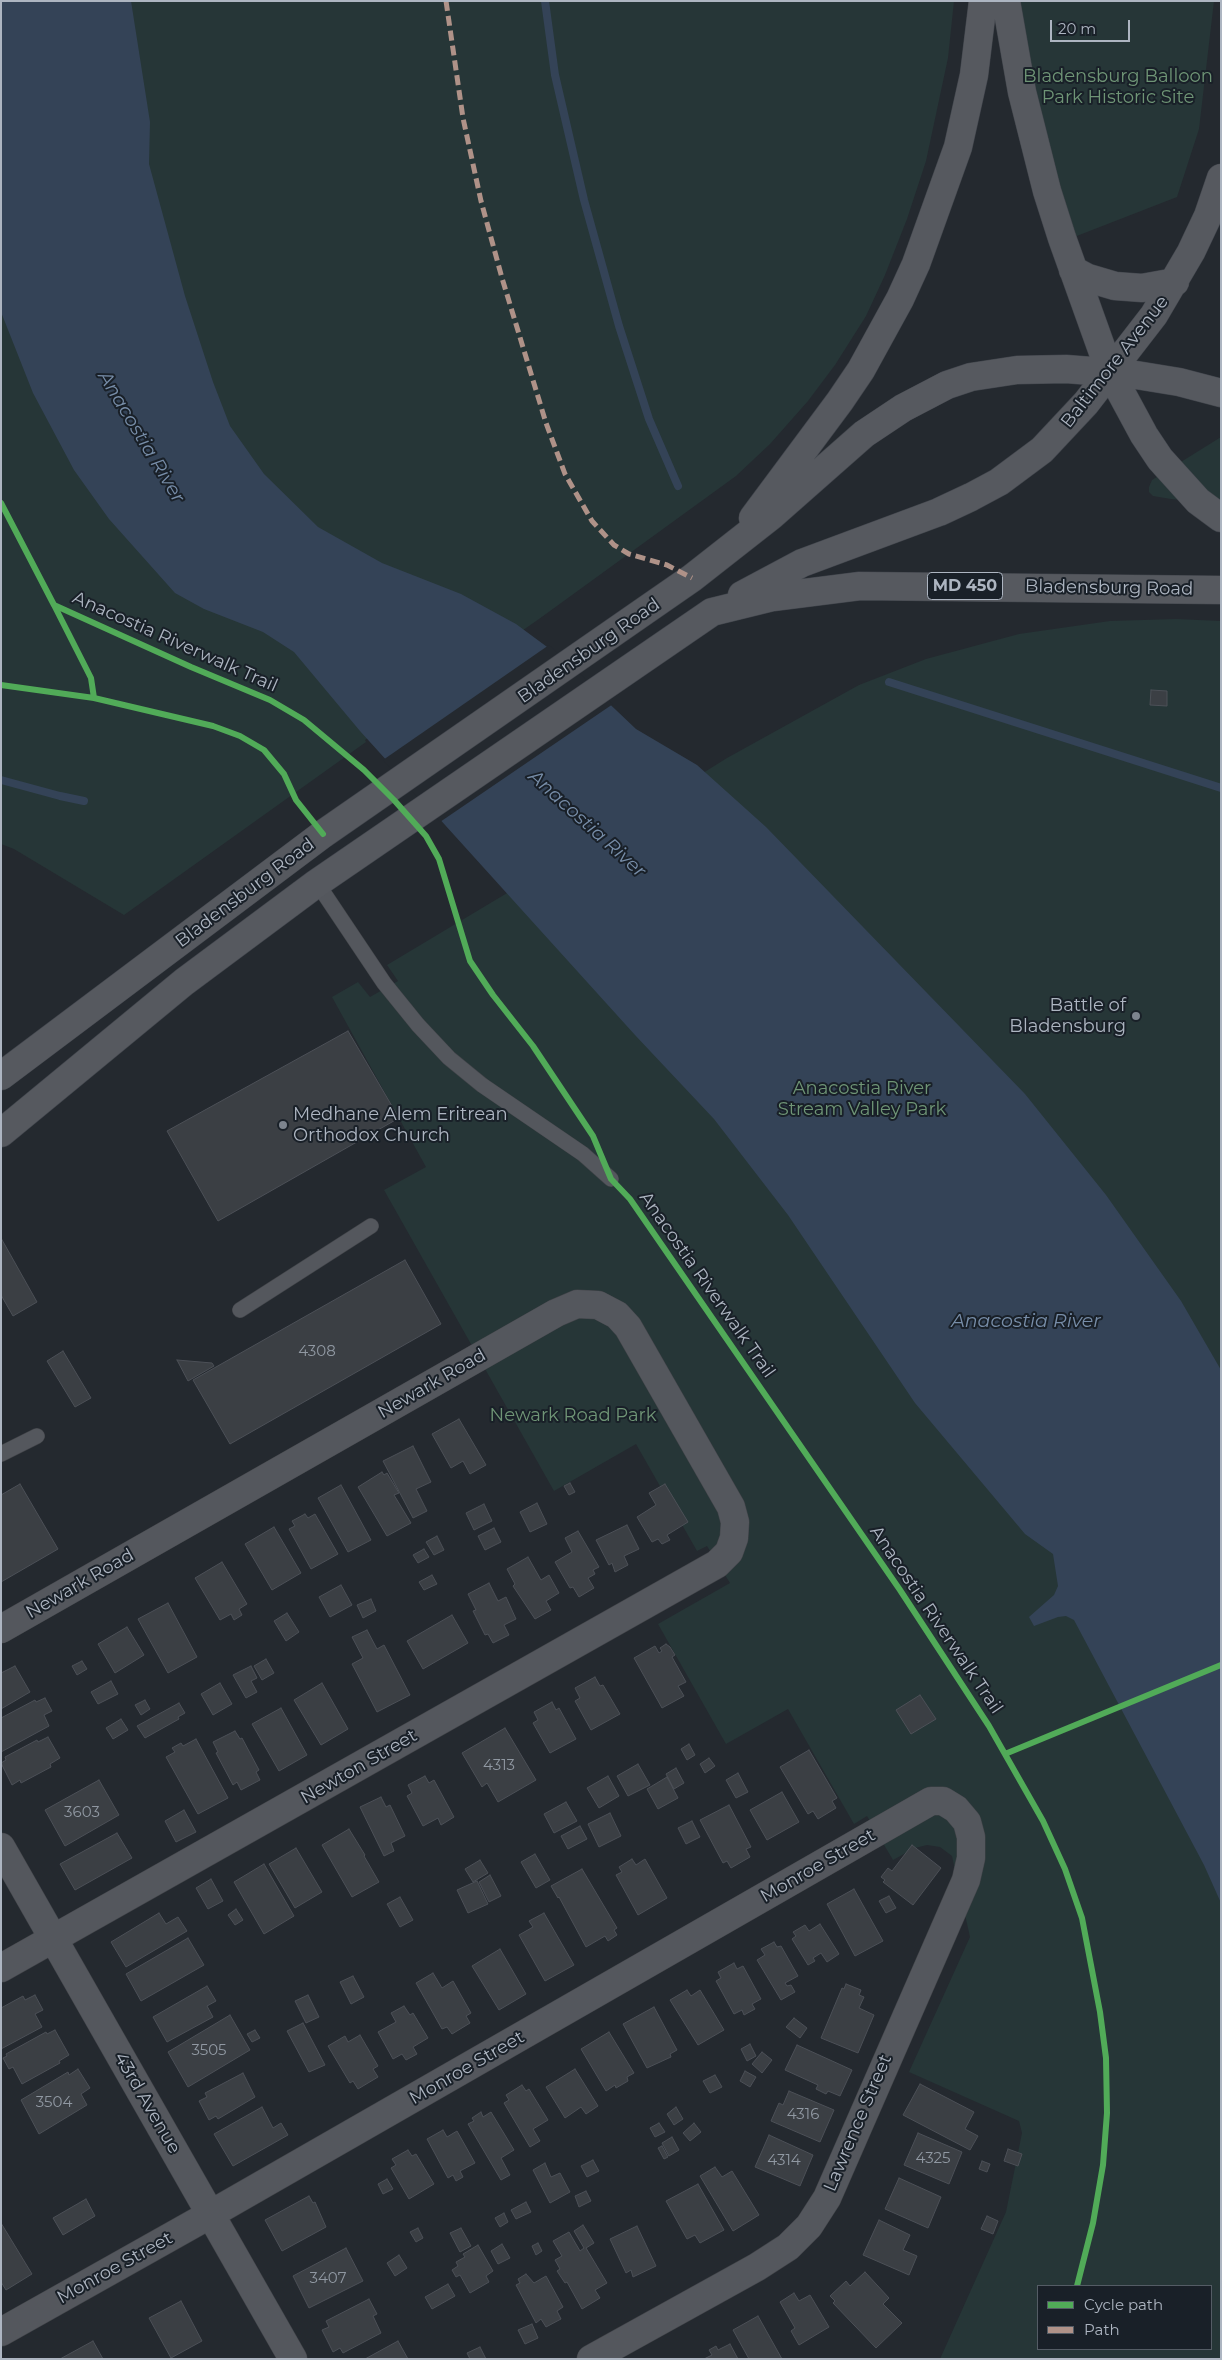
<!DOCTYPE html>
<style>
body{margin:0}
#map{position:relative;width:1222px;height:2360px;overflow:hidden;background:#24292f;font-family:Montserrat,sans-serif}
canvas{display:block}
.frame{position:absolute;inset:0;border:2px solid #adb5c1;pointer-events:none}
.legend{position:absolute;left:1037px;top:2285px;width:175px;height:65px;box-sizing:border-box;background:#192028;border:1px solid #545c65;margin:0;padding:6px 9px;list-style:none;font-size:15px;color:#adb5c1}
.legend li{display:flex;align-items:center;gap:10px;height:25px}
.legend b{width:25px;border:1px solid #545c65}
.scale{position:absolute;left:1050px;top:20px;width:80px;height:22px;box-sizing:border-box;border:2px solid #adb5c1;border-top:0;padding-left:6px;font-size:15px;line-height:18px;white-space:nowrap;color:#adb5c1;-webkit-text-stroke:4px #192028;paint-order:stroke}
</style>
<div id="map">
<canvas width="1222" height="2360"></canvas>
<div class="frame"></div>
<ul class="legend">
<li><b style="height:6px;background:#51ab58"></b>Cycle path</li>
<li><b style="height:6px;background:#af9288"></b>Path</li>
</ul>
<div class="scale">20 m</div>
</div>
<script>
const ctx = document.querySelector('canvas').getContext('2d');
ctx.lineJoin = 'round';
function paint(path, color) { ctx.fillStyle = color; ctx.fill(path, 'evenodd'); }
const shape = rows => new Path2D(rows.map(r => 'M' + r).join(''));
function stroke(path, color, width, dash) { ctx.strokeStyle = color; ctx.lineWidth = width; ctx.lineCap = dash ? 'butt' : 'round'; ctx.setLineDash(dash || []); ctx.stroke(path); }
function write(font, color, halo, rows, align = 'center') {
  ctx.font = font + ' Montserrat,sans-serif'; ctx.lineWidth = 4; ctx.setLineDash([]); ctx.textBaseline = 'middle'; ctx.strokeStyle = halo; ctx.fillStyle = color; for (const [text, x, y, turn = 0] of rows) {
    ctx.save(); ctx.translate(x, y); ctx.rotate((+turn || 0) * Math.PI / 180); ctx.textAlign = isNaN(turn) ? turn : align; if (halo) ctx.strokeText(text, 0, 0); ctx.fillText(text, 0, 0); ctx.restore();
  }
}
paint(shape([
 [1,1,954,1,948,58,926,161,907,219,885,275,866,316,835,365,808,401,770,444,736,476,539,619,365,740,366,742,124,915,14,849,1,844],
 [1016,1,1214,1,1199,129,1177,197,1069,239,1039,130],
 [1221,437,1221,504,1171,499,1153,496,1149,492,1149,487,1152,480],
 [1176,619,1221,621,1221,2359,940,2359,1006,2212,1022,2133,1019,2121,909,2072,970,1937,952,1856,940,1847,927,1845,915,1848,893,1860,867,1816,854,1824,788,1709,726,1744,658,1624,730,1583,707,1546,697,1551,636,1444,554,1491,384,1190,426,1167,332,997,358,982,370,997,398,981,387,965,704,775,703,773,727,758,859,685,926,659,1019,634,1110,621],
 [1038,2286,1211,2286,1211,2349,1038,2349]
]), '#263637');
paint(shape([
 [1,1,131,1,150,122,149,164,185,296,213,382,230,426,264,474,318,527,382,563,461,594,516,624,558,655,636,729,697,765,766,827,1025,1094,1106,1195,1181,1301,1221,1370,1221,1903,1204,1865,1074,1620,1066,1616,1058,1617,1034,1626,1029,1617,1054,1595,1058,1586,1053,1554,1025,1534,915,1403,788,1215,714,1119,635,1035,360,731,294,652,263,632,204,609,175,593,109,519,74,470,33,393,1,312]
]), '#344357');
paint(shape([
 [549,645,613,704,440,822,383,760]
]), '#24292f');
stroke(shape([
 [545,1,555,75,584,200,619,326,649,419,678,486],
 [889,682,1221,788],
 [1,780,60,796,84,801]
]), '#344357', 8);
const building = shape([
 [1151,690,1167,691,1167,706,1150,705,1151,690],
 [348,1031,399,1118,218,1221,167,1131,348,1031],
 [1,1238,37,1302,13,1316,1,1295,1,1238],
 [405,1260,441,1324,230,1444,193,1380,405,1260],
 [63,1351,91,1398,75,1407,47,1361,63,1351],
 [177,1360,212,1363,214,1366,188,1381,177,1360],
 [459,1419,486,1465,470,1474,463,1461,451,1468,432,1434,459,1419],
 [413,1446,431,1482,416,1489,427,1511,413,1518,383,1461,413,1446],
 [382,1472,384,1475,387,1473,399,1493,394,1495,411,1523,387,1536,358,1487,382,1472],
 [570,1483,575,1492,569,1495,564,1486,570,1483],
 [20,1484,58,1549,1,1582,1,1495,20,1484],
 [665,1484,688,1522,667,1535,670,1540,662,1544,658,1539,652,1542,637,1517,656,1505,649,1493,665,1484],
 [341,1485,371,1540,348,1552,318,1498,341,1485],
 [537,1503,547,1524,530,1532,520,1512,537,1503],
 [484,1504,492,1521,474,1530,466,1513,484,1504],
 [305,1514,308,1518,315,1514,338,1554,311,1569,289,1529,295,1526,292,1521,305,1514],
 [627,1525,639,1549,624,1556,628,1565,615,1572,612,1563,609,1565,596,1540,627,1525],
 [274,1527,301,1573,272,1590,245,1544,274,1527],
 [494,1528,501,1542,485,1550,478,1536,494,1528],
 [578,1531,599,1567,593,1570,595,1574,588,1578,594,1588,579,1597,573,1587,570,1588,555,1562,572,1552,565,1538,578,1531],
 [437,1536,444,1550,434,1555,426,1542,437,1536],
 [424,1549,429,1557,418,1563,413,1555,424,1549],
 [528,1557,541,1580,549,1575,559,1593,546,1601,551,1610,535,1619,513,1586,515,1584,507,1569,528,1557],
 [222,1562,247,1604,239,1609,242,1615,234,1620,231,1614,220,1620,195,1578,222,1562],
 [432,1575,437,1584,424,1590,419,1582,432,1575],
 [489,1583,498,1601,506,1597,516,1619,504,1625,509,1635,493,1643,488,1634,485,1635,473,1611,476,1610,468,1594,489,1583],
 [341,1585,352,1605,330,1617,319,1597,341,1585],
 [371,1599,376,1611,363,1618,357,1605,371,1599],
 [168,1603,197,1657,168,1673,138,1619,168,1603],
 [287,1613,299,1632,286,1641,274,1621,287,1613],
 [452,1615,468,1643,423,1669,407,1641,452,1615],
 [127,1627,144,1655,115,1673,98,1644,127,1627],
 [367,1630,377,1649,384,1645,410,1695,377,1712,352,1664,363,1658,352,1637,367,1630],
 [666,1644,670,1647,675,1655,672,1657,686,1682,678,1686,684,1696,662,1708,634,1658,655,1646,659,1653,662,1651,660,1648,666,1644],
 [266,1659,274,1673,262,1680,254,1666,266,1659],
 [82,1661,87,1669,77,1675,72,1666,82,1661],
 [15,1666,30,1692,1,1709,1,1673,15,1666],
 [251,1666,257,1678,251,1681,257,1692,246,1698,233,1675,251,1666],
 [595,1677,600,1686,603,1685,620,1714,591,1730,575,1701,580,1698,575,1688,595,1677],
 [111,1681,118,1694,98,1704,91,1692,111,1681],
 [220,1683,232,1704,213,1715,201,1694,220,1683],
 [322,1683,348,1729,321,1745,294,1700,322,1683],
 [920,1695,936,1719,911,1734,896,1710,920,1695],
 [45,1698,52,1711,44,1715,49,1726,1,1752,1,1718,35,1700,36,1702,45,1698],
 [145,1700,150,1709,141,1715,135,1705,145,1700],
 [552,1702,556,1710,559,1708,576,1739,550,1753,533,1723,538,1720,534,1712,552,1702],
 [179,1703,185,1713,178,1717,179,1719,145,1738,137,1726,179,1703],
 [281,1708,307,1755,279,1771,252,1724,281,1708],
 [121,1719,128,1730,113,1739,106,1728,121,1719],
 [505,1728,536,1780,498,1802,487,1783,482,1787,462,1753,505,1728],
 [235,1731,240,1739,242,1738,259,1770,256,1772,260,1780,241,1790,237,1782,233,1785,216,1753,218,1752,213,1742,235,1731],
 [48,1737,60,1758,50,1764,51,1767,21,1783,20,1780,12,1785,1,1763,6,1760,5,1757,37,1740,38,1742,48,1737],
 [196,1739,228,1798,198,1814,166,1757,175,1752,172,1748,181,1743,183,1746,196,1739],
 [689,1744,695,1755,687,1760,681,1749,689,1744],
 [809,1750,837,1798,832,1801,836,1808,818,1819,813,1811,808,1814,780,1767,809,1750],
 [709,1758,715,1766,705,1773,700,1764,709,1758],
 [638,1764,650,1785,628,1796,617,1776,638,1764],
 [676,1768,684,1783,674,1789,666,1774,676,1768],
 [738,1773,748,1792,736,1798,726,1780,738,1773],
 [425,1776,429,1783,434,1780,454,1817,441,1825,438,1818,423,1826,407,1796,412,1793,408,1785,425,1776],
 [608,1776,619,1796,599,1808,587,1788,608,1776],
 [667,1777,678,1798,658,1809,647,1789,667,1777],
 [99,1780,119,1815,65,1846,45,1810,99,1780],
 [782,1792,799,1822,767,1840,750,1810,782,1792],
 [381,1797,386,1807,390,1805,405,1836,391,1843,394,1851,384,1856,360,1807,381,1797],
 [566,1802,577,1821,554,1833,544,1814,566,1802],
 [729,1805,751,1847,746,1849,750,1857,731,1868,727,1861,723,1863,700,1820,729,1805],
 [184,1810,196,1832,176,1842,165,1821,184,1810],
 [610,1813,621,1836,599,1847,588,1824,610,1813],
 [692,1821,700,1837,686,1844,678,1828,692,1821],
 [580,1826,587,1839,568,1849,561,1836,580,1826],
 [349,1829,365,1855,364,1856,379,1882,352,1897,322,1845,349,1829],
 [117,1833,132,1858,75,1890,60,1864,117,1833],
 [912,1845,941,1868,913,1905,883,1882,885,1880,881,1877,888,1868,892,1871,912,1845],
 [296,1848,322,1892,295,1908,269,1864,296,1848],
 [535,1854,550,1880,536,1888,521,1862,535,1854],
 [632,1859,636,1865,645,1859,667,1898,638,1915,616,1875,622,1872,619,1867,632,1859],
 [480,1860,488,1873,473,1882,465,1869,480,1860],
 [264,1864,294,1916,264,1934,234,1882,264,1864],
 [582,1869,617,1928,614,1930,617,1935,608,1941,605,1936,586,1947,559,1897,558,1898,551,1886,582,1869],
 [490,1875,501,1896,489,1902,479,1882,490,1875],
 [211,1879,223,1901,208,1909,196,1888,211,1879],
 [477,1881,488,1904,468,1913,457,1890,477,1881],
 [854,1889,883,1941,855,1956,827,1904,854,1889],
 [889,1896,896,1908,886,1913,879,1901,889,1896],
 [400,1897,413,1920,400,1927,387,1904,400,1897],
 [236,1909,243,1920,235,1925,228,1915,236,1909],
 [159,1913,166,1924,178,1917,187,1931,126,1967,111,1942,159,1913],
 [544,1913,574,1965,545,1981,519,1935,533,1927,529,1921,544,1913],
 [820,1924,839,1954,827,1962,821,1953,813,1958,815,1961,808,1965,792,1939,796,1936,793,1932,805,1925,809,1931,820,1924],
 [188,1938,204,1965,141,2001,126,1974,188,1938],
 [774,1942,777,1947,781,1946,798,1976,785,1983,787,1986,791,1985,795,1992,781,2000,757,1960,765,1955,761,1949,774,1942],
 [500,1949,526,1994,499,2010,472,1966,500,1949],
 [734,1963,737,1969,743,1966,761,1999,752,2004,755,2009,744,2015,742,2010,734,2014,716,1981,721,1978,718,1972,734,1963],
 [433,1973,442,1988,453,1981,471,2013,466,2016,470,2023,452,2034,447,2027,442,2029,416,1983,433,1973],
 [353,1976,364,1997,351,2004,340,1982,353,1976],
 [846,1984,861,1990,859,1995,864,1997,859,2008,874,2015,858,2053,821,2038,842,1988,844,1989,846,1984],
 [207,1986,216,2001,207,2006,213,2017,167,2042,153,2017,207,1986],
 [687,1990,691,1996,700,1990,724,2030,698,2045,670,2000,687,1990],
 [35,1995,43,2010,35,2014,42,2027,1,2049,1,2008,23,1996,25,2000,35,1995],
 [308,1995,319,2017,306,2023,295,2001,308,1995],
 [404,2006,410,2015,413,2013,428,2038,413,2047,417,2054,406,2060,402,2054,393,2059,378,2032,396,2022,391,2013,404,2006],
 [654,2007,677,2050,670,2054,671,2057,647,2068,623,2024,654,2007],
 [230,2015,250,2050,188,2087,168,2052,230,2015],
 [794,2018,807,2028,800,2038,786,2027,794,2018],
 [303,2023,325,2065,309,2072,287,2031,303,2023],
 [55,2030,69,2055,59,2061,60,2063,22,2084,13,2067,9,2069,3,2058,7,2056,6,2054,46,2032,47,2034,55,2030],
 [255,2030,260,2038,252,2042,247,2034,255,2030],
 [609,2032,634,2073,627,2077,628,2081,616,2088,615,2085,606,2091,581,2049,609,2032],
 [360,2035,378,2066,373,2069,378,2077,358,2089,353,2081,350,2083,328,2046,345,2036,348,2042,360,2035],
 [750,2044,756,2056,747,2061,741,2049,750,2044],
 [797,2045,852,2070,840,2096,828,2091,826,2094,816,2089,818,2085,785,2070,797,2045],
 [762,2052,772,2060,762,2073,752,2064,762,2052],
 [78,2069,90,2088,81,2094,87,2105,39,2134,21,2100,68,2072,69,2075,78,2069],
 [575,2069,598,2106,586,2114,581,2107,565,2118,546,2087,575,2069],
 [745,2071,756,2077,750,2087,740,2081,745,2071],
 [243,2073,255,2097,218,2119,216,2116,209,2120,199,2101,207,2097,205,2093,243,2073],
 [715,2075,722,2087,710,2093,703,2081,715,2075],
 [920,2084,974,2112,965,2129,978,2136,970,2150,903,2115,920,2084],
 [522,2085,526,2091,529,2089,548,2120,533,2129,540,2141,530,2147,504,2103,509,2100,506,2095,522,2085],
 [789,2091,834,2110,820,2142,771,2121,779,2103,783,2105,789,2091],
 [262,2107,273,2128,281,2123,288,2135,233,2166,214,2134,262,2107],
 [676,2107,683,2119,674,2125,667,2114,676,2107],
 [481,2112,483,2117,491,2112,514,2150,501,2158,510,2175,501,2180,468,2124,474,2121,472,2118,481,2112],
 [659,2123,665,2132,655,2137,650,2128,659,2123],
 [694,2123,701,2132,690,2141,683,2133,694,2123],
 [443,2130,447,2137,457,2131,475,2163,460,2171,463,2177,456,2181,453,2175,448,2178,427,2139,443,2130],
 [918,2133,962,2152,949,2184,904,2165,918,2133],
 [769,2135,813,2155,800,2186,755,2167,769,2135],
 [672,2137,679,2150,669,2156,662,2143,672,2137],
 [662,2146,668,2157,664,2159,658,2148,662,2146],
 [1008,2149,1022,2154,1018,2166,1004,2161,1008,2149],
 [408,2150,412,2156,416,2154,434,2184,409,2199,391,2168,396,2165,392,2159,408,2150],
 [593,2160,599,2171,587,2177,581,2166,593,2160],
 [982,2161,990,2164,987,2172,979,2169,982,2161],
 [545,2163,551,2177,560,2173,570,2192,550,2203,533,2170,545,2163],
 [715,2167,722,2177,732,2171,759,2215,733,2231,700,2176,715,2167],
 [899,2178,941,2197,928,2228,885,2209,899,2178],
 [387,2179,393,2189,383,2194,378,2184,387,2179],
 [698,2184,724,2230,700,2243,695,2235,687,2239,666,2201,698,2184],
 [586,2191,591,2201,579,2207,575,2196,586,2191],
 [309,2196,313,2203,315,2202,326,2227,282,2251,265,2220,309,2196],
 [86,2199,95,2216,63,2235,53,2218,86,2199],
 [526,2202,531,2212,516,2219,511,2210,526,2202],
 [504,2213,508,2222,500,2227,495,2218,504,2213],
 [987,2216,998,2221,993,2234,981,2229,987,2216],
 [879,2220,910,2235,903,2250,917,2256,909,2275,863,2255,879,2220],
 [1,2223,32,2274,6,2290,1,2282,1,2223],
 [583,2225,594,2243,586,2248,607,2283,595,2290,600,2298,582,2309,567,2282,565,2283,557,2271,560,2269,555,2260,562,2256,553,2241,569,2232,580,2251,584,2248,574,2231,583,2225],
 [637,2226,656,2266,633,2277,631,2270,626,2273,610,2239,637,2226],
 [418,2228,423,2238,416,2242,410,2232,418,2228],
 [461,2228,471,2246,460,2252,450,2233,461,2228],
 [538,2243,542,2251,536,2255,532,2246,538,2243],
 [502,2244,510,2258,498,2264,491,2251,502,2244],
 [478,2245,493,2271,486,2276,489,2282,470,2293,460,2275,456,2277,452,2270,458,2266,456,2262,465,2257,463,2254,478,2245],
 [346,2248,363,2281,309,2308,293,2276,346,2248],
 [399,2255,407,2268,395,2276,387,2263,399,2255],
 [865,2272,889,2298,883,2304,902,2323,876,2348,833,2303,835,2301,830,2296,846,2281,850,2286,865,2272],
 [526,2274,534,2283,546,2276,563,2307,557,2311,561,2319,546,2327,541,2319,536,2323,516,2285,520,2283,518,2279,526,2274],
 [448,2284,455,2296,432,2309,425,2297,448,2284],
 [794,2293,799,2301,810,2295,829,2327,799,2345,791,2331,795,2328,780,2302,794,2293],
 [369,2299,377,2314,373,2316,381,2333,343,2353,340,2348,333,2352,322,2330,329,2327,326,2321,369,2299],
 [181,2301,202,2341,171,2358,149,2318,181,2301],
 [758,2316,782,2359,749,2359,733,2330,758,2316],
 [532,2324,538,2338,525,2344,518,2330,532,2324],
 [93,2341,103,2359,60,2359,93,2341],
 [398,2341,408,2359,365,2359,398,2341],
 [730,2344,738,2359,704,2359,712,2355,709,2350,716,2346,718,2350,730,2344],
 [480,2347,486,2359,470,2359,467,2353,480,2347]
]);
paint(building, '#3b3f44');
stroke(building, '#4c5057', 1);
const lane = shape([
 [317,883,384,983,418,1025,449,1058,482,1085,583,1154,611,1179],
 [240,1310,371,1226],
 [1,1454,37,1436]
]);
const street = shape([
 [1,1629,556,1313,577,1304,598,1305,617,1315,628,1327,731,1507,735,1522,734,1538,729,1552,717,1564,1,1968],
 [1,1847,293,2359],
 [1,2332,211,2214,931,1801,943,1801,956,1809,967,1822,971,1837,971,1858,966,1880,827,2198,809,2226,788,2247,757,2267,591,2359]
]);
const primary = shape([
 [1006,1,1022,92,1047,191,1062,238,1110,372,1144,435,1160,459,1198,501,1221,518],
 [1073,270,1088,278,1115,286,1142,288,1175,282],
 [753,518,840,401,861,370,900,299,916,264,958,147,974,75,983,1],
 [742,595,802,563,939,512,971,497,999,482,1042,450,1086,403,1154,315,1191,252,1208,216,1221,178],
 [1,1076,323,834,692,578,771,516,864,434,903,408,947,385,971,377,1017,370,1066,369,1130,374,1179,382,1221,393],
 [1,1133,184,982,317,883,712,612,773,597,860,586,1221,590]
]);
stroke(lane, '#404348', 16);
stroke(street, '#404348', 29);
stroke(primary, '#41454c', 29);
stroke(lane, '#54575d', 15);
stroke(street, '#54575d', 28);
stroke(primary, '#56595f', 28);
stroke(shape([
 [446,1,463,118,481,201,502,278,546,423,565,474,592,521,614,545,629,554,667,565,692,578]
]), '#af9288', 5, [10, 5]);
stroke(shape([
 [1,503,54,605,191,667,270,700,304,720,364,770,394,800,426,836,439,859,470,961,493,995,533,1046,593,1136,611,1179,630,1199,900,1590,989,1726,1043,1821,1065,1869,1082,1918,1100,2012,1106,2058,1107,2113,1103,2165,1093,2223,1077,2286],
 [1,685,94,698,91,678,54,605],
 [94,698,213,726,240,736,264,750,284,774,296,800,323,834],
 [1005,1754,1221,1665]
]), '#51ab58', 6);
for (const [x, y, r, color] of [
 [1136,1016,5,"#7d848e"],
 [283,1125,5,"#7d848e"]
]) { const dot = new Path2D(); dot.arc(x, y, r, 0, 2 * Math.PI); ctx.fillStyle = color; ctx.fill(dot); stroke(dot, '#192028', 2); }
write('15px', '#9098a2', null, [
 ["4308",317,1352],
 ["4313",499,1766],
 ["3603",82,1813],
 ["3505",209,2051],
 ["3504",54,2103],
 ["4316",803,2115],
 ["4325",933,2159],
 ["4314",784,2161],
 ["3407",328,2279]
]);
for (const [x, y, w] of [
 [965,586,75]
]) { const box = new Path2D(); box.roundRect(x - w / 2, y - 13.5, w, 27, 4); ctx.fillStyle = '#192028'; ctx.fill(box); stroke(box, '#adb5c1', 1); }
write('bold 16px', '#adb5c1', null, [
 ["MD 450",965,586]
]);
write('18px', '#6f9576', '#192028', [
 ["Bladensburg Balloon",1118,77],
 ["Park Historic Site",1118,98],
 ["Anacostia River",862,1089],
 ["Stream Valley Park",862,1110],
 ["Newark Road Park",573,1416]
]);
write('18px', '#adb5c1', '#192028', [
 ["Baltimore Avenue",1115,362,-52],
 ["Bladensburg Road",1109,588,1],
 ["Anacostia Riverwalk Trail",175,642,24],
 ["Bladensburg Road",589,651,-35],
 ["Bladensburg Road",245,893,-37],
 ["Anacostia Riverwalk Trail",707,1285,55],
 ["Newark Road",432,1384,-30],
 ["Newark Road",80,1584,-30],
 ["Anacostia Riverwalk Trail",936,1620,56],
 ["Newton Street",359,1767,-30],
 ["Monroe Street",818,1866,-30],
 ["Monroe Street",467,2068,-30],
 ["43rd Avenue",147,2103,60],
 ["Lawrence Street",858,2123,-67],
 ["Monroe Street",115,2268,-29]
]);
write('18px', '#adb5c1', '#192028', [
 ["Battle of",1126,1006],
 ["Bladensburg",1126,1027],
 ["Medhane Alem Eritrean",293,1115,"left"],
 ["Orthodox Church",293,1136,"left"]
], 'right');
write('italic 19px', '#778da8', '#192028', [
 ["Anacostia River",141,437,59],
 ["Anacostia River",587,824,42],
 ["Anacostia River",1026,1321]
]);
</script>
